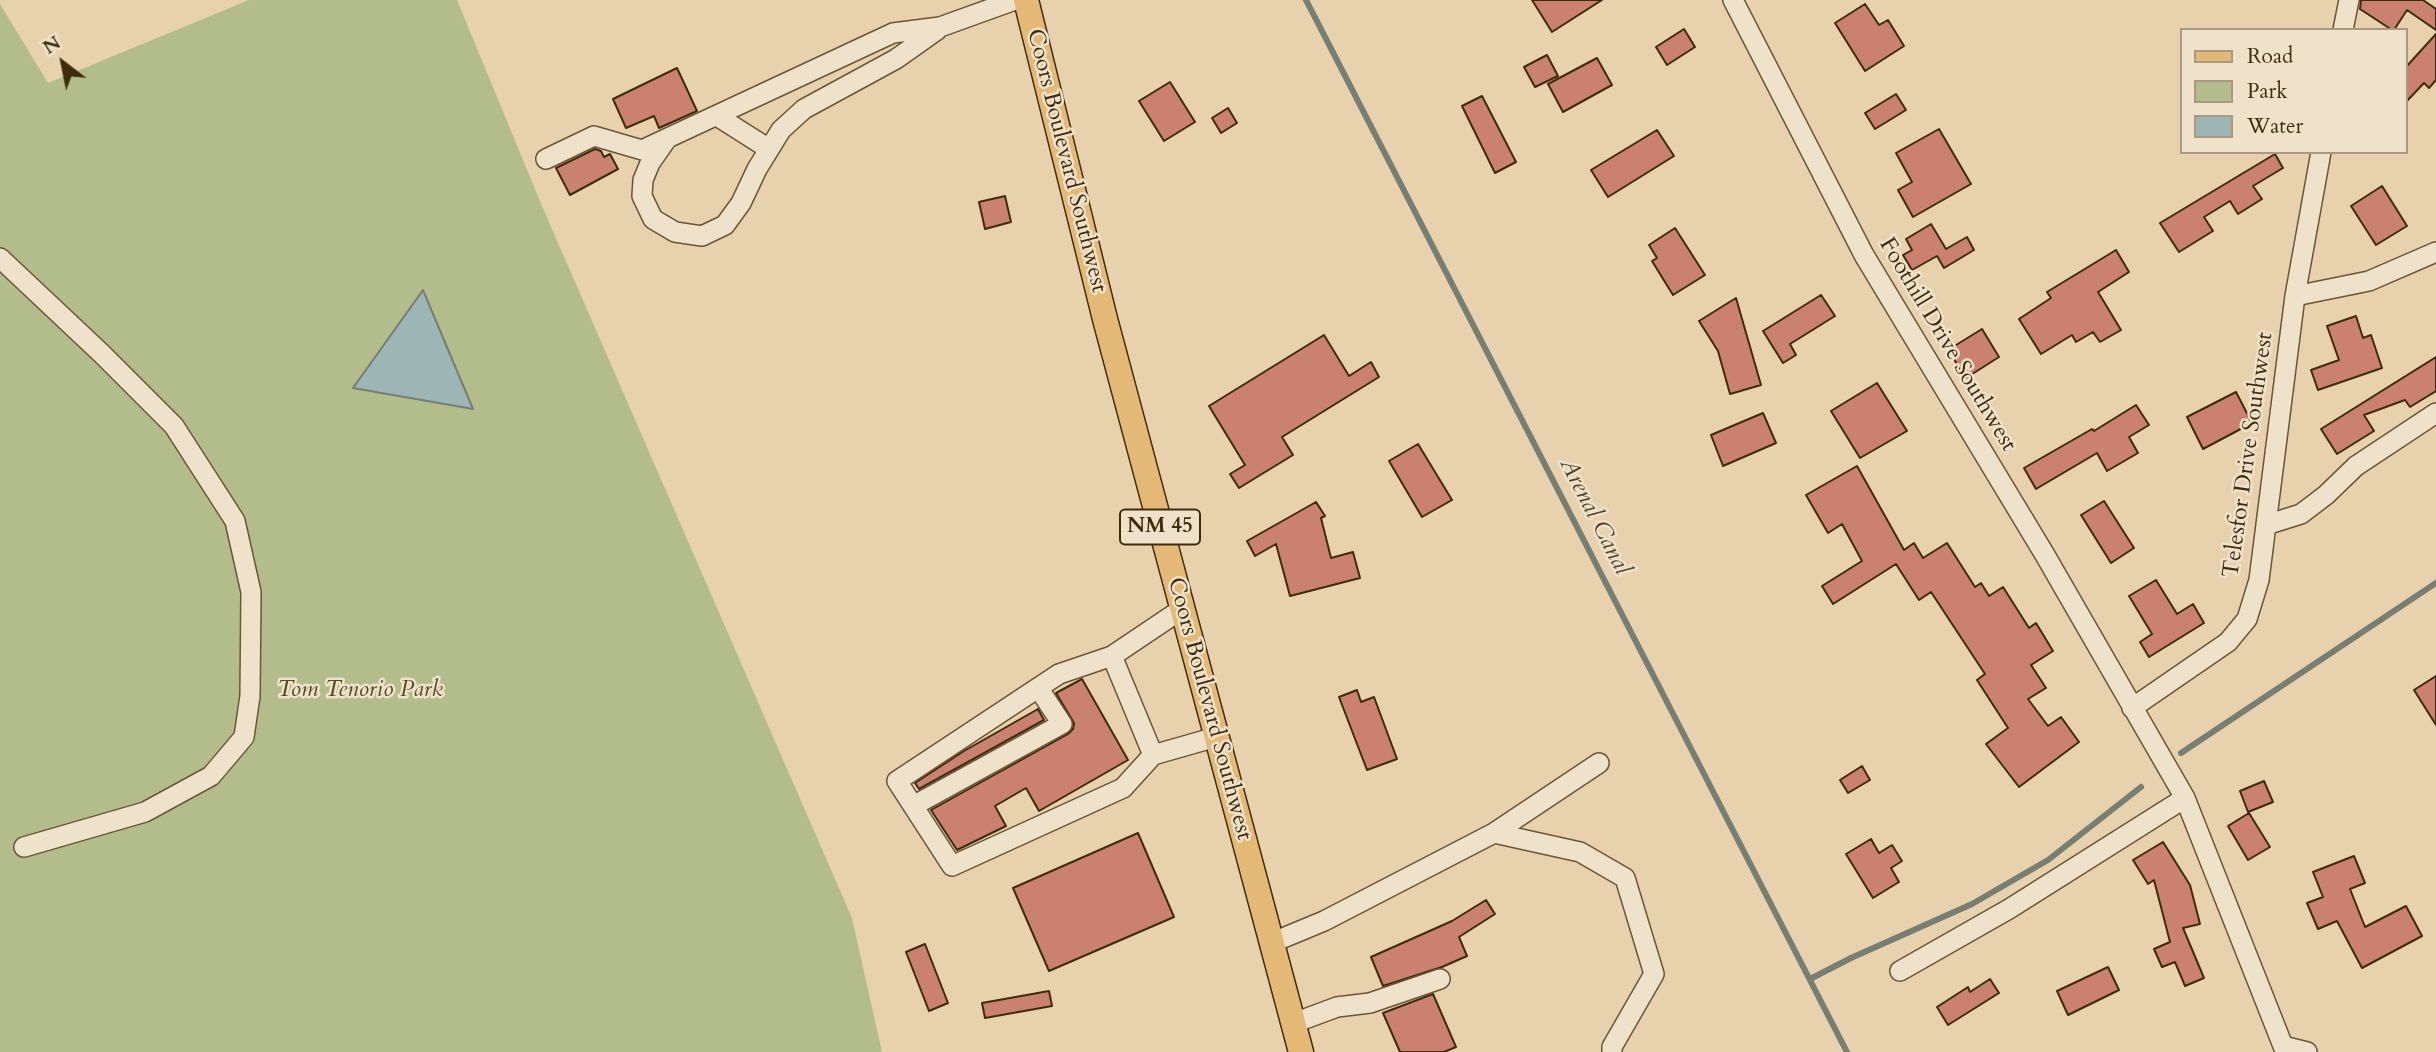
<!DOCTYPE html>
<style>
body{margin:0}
#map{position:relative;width:2436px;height:1052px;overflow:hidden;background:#e7d2ad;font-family:Cardo,serif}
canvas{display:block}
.legend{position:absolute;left:2180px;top:28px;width:228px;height:126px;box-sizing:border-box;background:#efe2ca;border:2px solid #a9997e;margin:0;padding:9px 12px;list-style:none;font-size:21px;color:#3f2c0d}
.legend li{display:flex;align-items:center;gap:14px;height:35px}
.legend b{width:35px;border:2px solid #a9997e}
.north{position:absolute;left:28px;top:28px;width:70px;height:70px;-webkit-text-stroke:5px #efe2ca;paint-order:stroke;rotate:328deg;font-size:19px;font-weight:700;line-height:28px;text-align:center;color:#3f2c0d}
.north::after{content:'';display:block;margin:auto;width:24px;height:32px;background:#3f2c0d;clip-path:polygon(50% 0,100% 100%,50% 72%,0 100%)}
</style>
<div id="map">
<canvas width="2436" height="1052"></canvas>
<ul class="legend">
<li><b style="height:9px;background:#e4b976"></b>Road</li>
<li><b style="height:19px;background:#b3bd8b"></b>Park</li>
<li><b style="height:19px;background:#9cb5b5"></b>Water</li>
</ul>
<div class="north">N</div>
</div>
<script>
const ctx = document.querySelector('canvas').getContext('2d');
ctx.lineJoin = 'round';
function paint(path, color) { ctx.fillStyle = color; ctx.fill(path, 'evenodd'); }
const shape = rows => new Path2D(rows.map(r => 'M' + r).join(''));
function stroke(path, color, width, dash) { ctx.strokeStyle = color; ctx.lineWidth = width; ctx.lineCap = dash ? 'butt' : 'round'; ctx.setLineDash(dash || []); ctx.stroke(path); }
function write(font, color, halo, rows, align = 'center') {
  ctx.font = font + ' Cardo,serif'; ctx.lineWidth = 5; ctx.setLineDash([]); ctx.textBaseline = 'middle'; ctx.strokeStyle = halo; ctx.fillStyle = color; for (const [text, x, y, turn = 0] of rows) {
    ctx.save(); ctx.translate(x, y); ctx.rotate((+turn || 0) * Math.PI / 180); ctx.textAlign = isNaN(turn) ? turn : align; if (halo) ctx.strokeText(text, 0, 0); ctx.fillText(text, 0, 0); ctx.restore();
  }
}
paint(shape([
 [249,0,457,0,542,206,852,918,882,1052,0,1052,0,4,48,83]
]), '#b3bd8b');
const water = shape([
 [423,290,473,409,353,388,423,290]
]);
paint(water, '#9cb5b5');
stroke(water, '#777e72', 2);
stroke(shape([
 [1306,0,1847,1052],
 [2181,753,2436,583],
 [1810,979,1851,958,1972,904,2048,860,2141,787]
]), '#777e72', 6);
const building = shape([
 [1532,0,1602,0,1552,32,1532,0],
 [2361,0,2423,0,2436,9,2436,30,2407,10,2394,30,2392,30,2360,9,2361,0],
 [1865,4,1879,25,1888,20,1904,46,1865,71,1835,23,1865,4],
 [1684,29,1695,47,1667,65,1656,47,1684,29],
 [2436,34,2436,80,2429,88,2424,83,2406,102,2406,67,2436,34],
 [1547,55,1558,76,1535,87,1524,67,1547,55],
 [1597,58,1612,85,1563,112,1548,84,1597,58],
 [677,68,697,111,659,128,654,116,626,128,613,99,677,68],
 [1170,82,1195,122,1164,141,1139,101,1170,82],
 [1896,94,1906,110,1875,129,1865,113,1896,94],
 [1482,96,1516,162,1495,173,1462,106,1482,96],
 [1228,108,1237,123,1221,133,1212,118,1228,108],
 [1939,129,1971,184,1913,217,1898,190,1912,182,1896,153,1939,129],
 [1657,130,1674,156,1608,197,1591,170,1657,130],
 [595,149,601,151,604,157,610,154,618,169,570,195,556,168,595,149],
 [2275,154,2283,168,2253,186,2262,199,2238,214,2230,201,2204,217,2213,231,2179,252,2160,223,2275,154],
 [2382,186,2407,226,2376,245,2351,206,2382,186],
 [1005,196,1011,222,985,229,979,202,1005,196],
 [1931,224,1946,249,1967,237,1974,250,1944,268,1937,256,1912,270,1903,255,1912,250,1906,239,1931,224],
 [1675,228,1705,275,1673,295,1652,261,1657,258,1649,245,1675,228],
 [2116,250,2129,272,2098,292,2121,330,2100,342,2093,332,2076,342,2072,335,2041,354,2019,319,2051,298,2047,292,2116,250],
 [1821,295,1835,316,1790,344,1796,355,1783,363,1763,331,1821,295],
 [1736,298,1761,385,1730,394,1718,351,1699,321,1736,298],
 [2356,316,2363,338,2371,335,2382,368,2318,390,2311,370,2339,360,2327,326,2356,316],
 [1982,329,1999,357,1966,378,1948,350,1982,329],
 [1324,335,1349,376,1371,362,1379,377,1282,437,1293,455,1239,488,1230,474,1245,465,1209,406,1324,335],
 [2436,357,2436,391,2410,407,2405,400,2364,415,2374,431,2337,454,2321,429,2436,357],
 [1877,383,1907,431,1860,458,1831,411,1877,383],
 [2236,392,2252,423,2203,449,2187,417,2236,392],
 [2136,405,2149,425,2129,437,2138,453,2107,471,2097,453,2036,489,2024,468,2092,429,2094,431,2136,405],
 [1763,413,1776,443,1723,466,1711,435,1763,413],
 [1418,444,1452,500,1422,517,1389,461,1418,444],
 [1857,466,1904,550,1914,543,1923,558,1947,543,1975,587,1981,583,1989,596,2003,587,2029,628,2036,623,2053,651,2031,665,2046,688,2028,699,2048,726,2061,717,2079,742,2019,787,1986,744,2008,728,1977,680,1985,674,1931,592,1919,600,1896,564,1833,604,1822,586,1862,561,1842,524,1828,533,1806,495,1857,466],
 [2104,501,2134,548,2111,563,2081,515,2104,501],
 [1316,502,1325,516,1321,518,1331,558,1353,552,1360,578,1290,596,1276,544,1255,556,1247,541,1316,502],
 [2156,580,2177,614,2193,604,2204,623,2149,657,2140,642,2152,634,2129,596,2156,580],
 [2436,676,2436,725,2414,690,2436,676],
 [1082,679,1128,760,1039,811,1026,788,995,806,1006,826,957,850,931,810,1068,734,1073,729,1074,723,1056,693,1082,679],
 [1357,690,1361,702,1374,697,1397,759,1367,770,1339,697,1357,690],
 [1038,709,1044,720,919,789,915,783,964,751,1038,709],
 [1862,766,1870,780,1848,793,1840,780,1862,766],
 [2264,781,2273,802,2248,812,2240,791,2264,781],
 [2249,813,2270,847,2248,860,2228,826,2249,813],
 [1138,833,1174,917,1049,971,1013,888,1138,833],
 [1871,839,1879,853,1892,845,1902,861,1891,868,1899,882,1873,898,1846,854,1871,839],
 [2163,842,2190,885,2200,924,2183,928,2204,978,2185,986,2175,962,2162,967,2154,949,2170,942,2154,880,2148,884,2133,860,2163,842],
 [2354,856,2365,883,2350,889,2365,927,2406,906,2422,936,2362,968,2337,921,2318,929,2307,903,2323,897,2313,872,2354,856],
 [1486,900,1495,914,1459,937,1467,956,1442,967,1383,986,1371,957,1452,921,1486,900],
 [925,944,948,1003,929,1011,906,952,925,944],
 [2108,967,2119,990,2068,1015,2057,991,2108,967],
 [1990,979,1999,993,1948,1025,1937,1007,1968,987,1970,992,1990,979],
 [1049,991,1052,1006,985,1018,982,1003,1049,991],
 [1433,994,1456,1047,1444,1052,1400,1052,1383,1013,1433,994]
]);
paint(building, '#cb816f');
stroke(building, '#3f2c0d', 2);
const minor = shape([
 [1733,0,1864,255,2045,555,2185,798,2283,1046,2307,1052],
 [2343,30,2349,0],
 [717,116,769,149],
 [666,140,650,163,643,180,642,196,653,219,675,232,702,236,725,225,741,203,757,169,781,130,804,109,896,59,937,30],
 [546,159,594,136,642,150,893,33,940,27,1015,0],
 [0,258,102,354,174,426,235,521,251,592,250,696,244,737,211,776,145,812,24,847],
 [2295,296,2369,281,2436,252],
 [2266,525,2301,514,2326,495,2356,466,2436,413],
 [1182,609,1112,656,1059,674,897,781,952,866,1123,788,1153,755,1216,737],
 [1112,656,1153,755],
 [2132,708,2228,642,2247,619,2259,580,2295,296,2321,152],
 [913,806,1062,724,1039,689],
 [1494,833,1580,852,1625,878,1654,974,1612,1047,1612,1052],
 [1271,943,1324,921,1494,833,1599,763],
 [1900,971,2009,909,2185,798],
 [1294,1023,1337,1007,1370,1003,1440,979]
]);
const major = shape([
 [1026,0,1105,319,1301,1052]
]);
stroke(minor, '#695635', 22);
stroke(major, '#3f2c0d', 27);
stroke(minor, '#efe2ca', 19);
stroke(major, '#e4b976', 24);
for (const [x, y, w] of [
 [1160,527,80]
]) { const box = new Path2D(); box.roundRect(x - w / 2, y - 17.5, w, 35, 5); ctx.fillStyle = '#efe2ca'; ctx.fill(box); stroke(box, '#3f2c0d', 2); }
write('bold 21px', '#3f2c0d', null, [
 ["NM 45",1160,527]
]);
write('23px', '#3f2c0d', '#efe2ca', [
 ["Coors Boulevard Southwest",1066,161,76],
 ["Foothill Drive Southwest",1947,345,59],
 ["Telesfor Drive Southwest",2249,455,-82],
 ["Coors Boulevard Southwest",1209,709,75]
]);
write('italic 23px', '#564926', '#efe2ca', [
 ["Tom Tenorio Park",360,691]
]);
write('italic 24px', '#52472f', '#efe2ca', [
 ["Arenal Canal",1594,517,63]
]);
</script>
